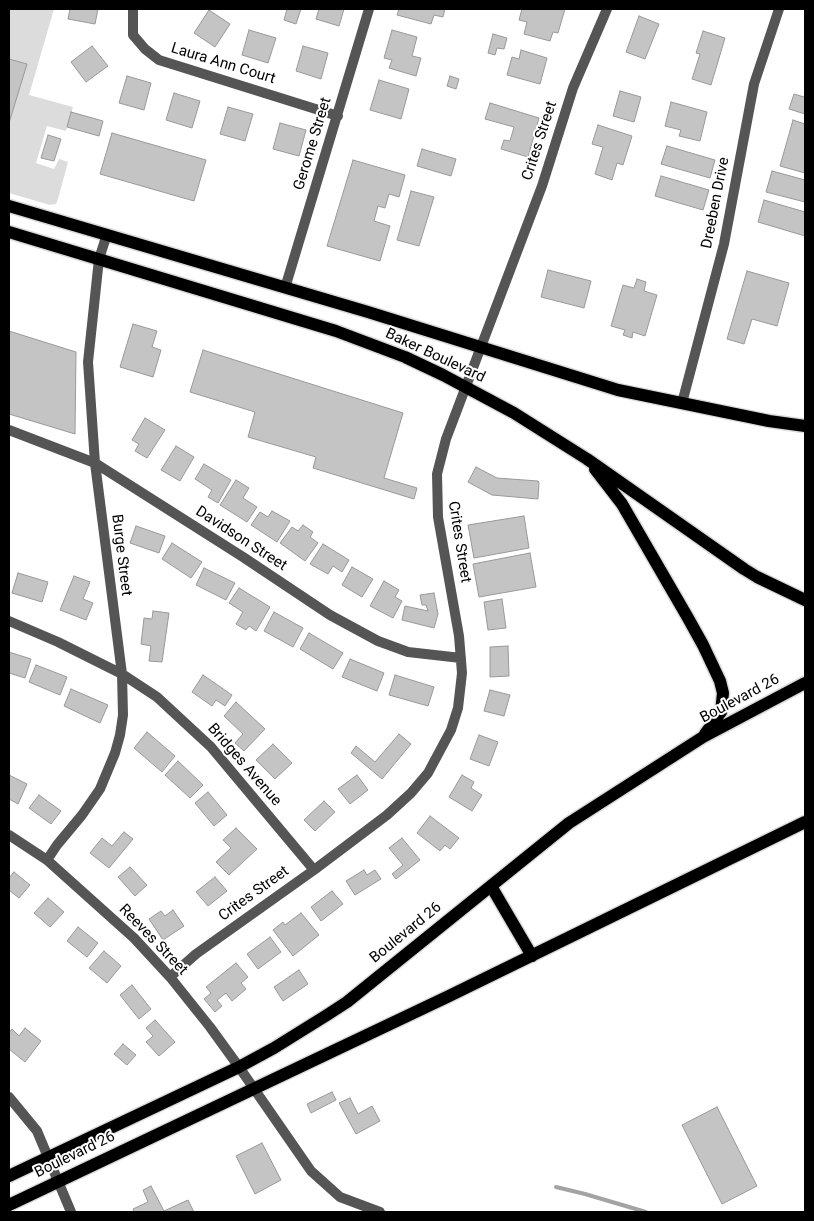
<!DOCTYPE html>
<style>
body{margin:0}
#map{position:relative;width:814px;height:1221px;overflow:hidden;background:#fff;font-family:Roboto,sans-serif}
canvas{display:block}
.frame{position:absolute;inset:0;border:10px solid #000;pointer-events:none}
</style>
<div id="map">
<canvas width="814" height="1221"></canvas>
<div class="frame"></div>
</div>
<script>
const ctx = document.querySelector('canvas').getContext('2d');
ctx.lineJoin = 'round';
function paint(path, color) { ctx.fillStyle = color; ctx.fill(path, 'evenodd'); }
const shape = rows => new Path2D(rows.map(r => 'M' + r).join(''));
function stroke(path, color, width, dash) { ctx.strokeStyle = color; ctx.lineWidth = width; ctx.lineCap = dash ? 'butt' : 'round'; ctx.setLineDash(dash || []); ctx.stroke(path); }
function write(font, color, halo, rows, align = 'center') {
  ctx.font = font + ' Roboto,sans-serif'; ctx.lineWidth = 4; ctx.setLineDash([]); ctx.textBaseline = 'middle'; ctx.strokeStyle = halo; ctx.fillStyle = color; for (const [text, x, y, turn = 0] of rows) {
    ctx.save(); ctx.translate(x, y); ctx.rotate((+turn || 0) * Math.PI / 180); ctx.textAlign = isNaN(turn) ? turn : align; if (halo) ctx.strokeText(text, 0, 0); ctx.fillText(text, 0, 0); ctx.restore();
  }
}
paint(shape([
 [9,9,54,9,29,95,73,107,66,131,47,126,36,163,54,169,59,159,68,162,58,199,56,204,50,205,9,193,9,123,26,64,9,59]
]), '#dcdcdc');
stroke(shape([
 [556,1187,585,1194,646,1212]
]), '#a3a3a3', 4);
const building = shape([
 [70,9,98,9,95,24,68,19,70,9],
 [287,9,301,9,296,24,284,20,287,9],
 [319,9,344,9,339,26,316,19,319,9],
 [399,9,445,9,443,17,434,15,431,24,397,15,399,9],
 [522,9,565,9,558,33,553,32,550,41,524,34,527,22,519,20,522,9],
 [209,10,230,24,215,47,194,33,209,10],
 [639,16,659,24,645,59,626,52,639,16],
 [249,30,276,38,268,63,242,55,249,30],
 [392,30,417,37,412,56,421,58,416,76,389,68,392,60,384,58,392,30],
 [703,31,725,38,711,85,692,79,700,54,696,53,703,31],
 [493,34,507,38,504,49,497,48,495,55,488,53,493,34],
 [92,46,108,66,86,82,71,62,92,46],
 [303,46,328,53,321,79,296,71,303,46],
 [521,50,547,58,540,84,507,75,512,57,519,59,521,50],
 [9,59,27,64,9,123,9,59],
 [127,76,151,83,144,110,119,103,127,76],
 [450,76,459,79,456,89,447,86,450,76],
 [379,80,409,89,401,119,370,110,379,80],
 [620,91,641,97,634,122,613,116,620,91],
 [805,91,805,114,789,109,794,94,804,97,805,91],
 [174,93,200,101,192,128,166,120,174,93],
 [671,102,707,112,700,141,679,136,681,130,665,126,671,102],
 [490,103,539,118,528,157,501,149,504,140,510,141,514,127,485,119,490,103],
 [228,107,253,114,245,141,220,134,228,107],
 [71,112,103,121,99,136,67,127,71,112],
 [793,120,805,124,805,173,780,166,793,120],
 [280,123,306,130,299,156,273,149,280,123],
 [598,125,632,136,623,165,617,163,612,180,595,174,603,147,592,144,598,125],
 [112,133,206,160,194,201,100,174,112,133],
 [48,135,61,139,54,161,41,158,48,135],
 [667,146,715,160,710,178,661,164,667,146],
 [422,149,456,159,451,176,417,166,422,149],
 [353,160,405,175,399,197,389,194,385,208,378,206,374,221,390,226,380,261,327,246,353,160],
 [772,171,805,180,805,202,766,192,772,171],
 [661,176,709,190,703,210,655,196,661,176],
 [411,191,434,197,419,246,397,240,411,191],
 [764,200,805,212,805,236,758,222,764,200],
 [548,270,591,281,584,308,541,297,548,270],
 [747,271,789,283,777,326,752,319,744,344,727,339,747,271],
 [637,279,646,282,644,291,657,295,645,336,633,332,632,338,623,335,625,330,611,326,623,285,634,288,637,279],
 [133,324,157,331,152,347,161,350,153,377,120,367,133,324],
 [9,331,76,352,75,434,9,414,9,331],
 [203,350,403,413,384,478,417,488,414,499,313,468,316,457,248,437,255,412,190,392,203,350],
 [145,418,165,430,147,458,135,451,139,444,132,440,145,418],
 [176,446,194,457,180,481,161,470,176,446],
 [204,464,231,480,218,503,208,497,212,490,195,479,204,464],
 [476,467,497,478,538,481,539,482,538,499,492,495,468,482,476,467],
 [236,480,249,488,243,498,257,507,247,522,220,505,236,480],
 [272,511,290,521,277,542,251,525,260,512,268,517,272,511],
 [524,516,529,548,474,558,468,525,524,516],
 [303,525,313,532,310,537,318,543,305,561,280,543,292,527,298,531,303,525],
 [136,526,165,536,159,553,130,543,136,526],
 [172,543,202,562,191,578,162,559,172,543],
 [323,544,349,560,342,572,333,566,328,574,310,564,323,544],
 [530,553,536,587,479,597,473,564,530,553],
 [352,567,373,579,362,597,342,585,352,567],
 [204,568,235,583,226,600,196,585,204,568],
 [18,573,48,582,42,602,12,593,18,573],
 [74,576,90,582,83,599,93,603,86,620,60,610,74,576],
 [384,581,399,590,395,597,402,601,393,618,370,606,384,581],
 [239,588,270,607,256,631,249,626,246,630,236,624,243,612,229,603,239,588],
 [434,593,438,614,434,628,402,620,405,606,428,611,426,605,422,605,420,595,434,593],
 [502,599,506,628,488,630,484,602,502,599],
 [153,611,169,613,162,662,149,661,151,646,141,644,144,618,152,619,153,611],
 [274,612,303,628,293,647,264,631,274,612],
 [309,633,343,653,333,669,300,649,309,633],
 [508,646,509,676,490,677,490,647,508,646],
 [9,652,31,659,25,678,9,673,9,652],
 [350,659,384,673,377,691,342,677,350,659],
 [36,665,67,677,60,695,29,682,36,665],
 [203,675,232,695,225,706,216,700,212,706,192,692,203,675],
 [395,675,434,687,428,706,389,695,395,675],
 [71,689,108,705,100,723,64,706,71,689],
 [490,690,510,695,504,716,484,711,490,690],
 [236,702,265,729,244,751,235,743,243,734,224,716,236,702],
 [147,732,175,756,162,772,134,748,147,732],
 [399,734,411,744,382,779,351,753,356,746,375,762,399,734],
 [479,735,498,742,489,766,470,759,479,735],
 [273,744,292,763,275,779,256,760,273,744],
 [178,761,203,785,190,798,165,775,178,761],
 [9,775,27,784,18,804,9,799,9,775],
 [357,775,368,790,350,804,338,789,357,775],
 [462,775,474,782,471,788,482,795,472,811,449,797,462,775],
 [208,792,227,815,214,826,195,803,208,792],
 [39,795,61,811,51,824,29,808,39,795],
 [324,801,335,812,315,831,304,820,324,801],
 [430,816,459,838,450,849,445,845,440,851,417,833,430,816],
 [236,828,257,849,229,875,216,862,231,848,223,840,236,828],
 [124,832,133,839,109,868,90,853,102,838,112,846,124,832],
 [402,838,420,860,396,879,392,874,403,865,389,848,402,838],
 [130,867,147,885,135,896,118,877,130,867],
 [364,870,367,875,375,870,381,879,355,895,346,881,364,870],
 [14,872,30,885,19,898,9,890,9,878,14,872],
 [215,877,227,891,208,906,196,892,215,877],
 [332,891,343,904,321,921,311,907,332,891],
 [48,898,64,912,50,927,34,913,48,898],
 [173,910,184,926,163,940,149,919,161,911,165,916,173,910],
 [301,913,319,935,293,956,273,930,283,922,285,925,301,913],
 [78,927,98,943,87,957,67,941,78,927],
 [270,937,281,952,258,969,247,954,270,937],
 [104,951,121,966,107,983,89,968,104,951],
 [236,963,248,977,241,983,246,989,232,1001,226,993,217,1000,222,1006,215,1012,204,999,211,993,206,987,236,963],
 [299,970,308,984,283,1001,274,987,299,970],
 [132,985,151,1009,139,1019,120,995,132,985],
 [155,1020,175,1042,159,1056,146,1042,153,1036,146,1028,155,1020],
 [25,1028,41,1041,25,1062,9,1049,9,1033,12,1029,19,1036,25,1028],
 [123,1044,136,1055,127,1065,114,1054,123,1044],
 [332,1092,336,1100,311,1113,307,1104,332,1092],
 [350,1098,358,1114,372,1106,380,1121,356,1134,339,1103,350,1098],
 [717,1107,757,1186,722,1204,682,1125,717,1107],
 [262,1143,281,1180,255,1194,236,1156,262,1143],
 [151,1186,164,1211,188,1200,194,1212,134,1212,133,1209,148,1202,143,1190,151,1186]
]);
paint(building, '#c4c4c4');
stroke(building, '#999', 1);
const primary = shape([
 [9,206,368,312,618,390,769,421,805,426],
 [9,232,336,331,405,357,443,375,514,413,587,459,744,569,757,577,805,600],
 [595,469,622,504,688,618,703,645,720,681,723,693,721,712,705,734],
 [491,886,532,956],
 [9,1176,239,1067,274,1048,327,1015,347,1002,569,823,703,737,805,683],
 [9,1205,447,997,805,822]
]);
stroke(primary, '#dbdbdb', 15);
stroke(shape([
 [133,9,133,35,145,49,159,60,338,116],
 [285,288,369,9],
 [682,403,724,244,754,84,779,9],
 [9,430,95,463,243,557,330,615,378,641,408,652,461,658],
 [9,621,58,642,122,674,157,697,211,747,314,870],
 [9,835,47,860,134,938,170,977,210,1027,239,1067,311,1171,340,1197,380,1212],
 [47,860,57,845,82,815,100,789,115,753,120,735,123,715,122,674,95,463,88,362,99,259,107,234],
 [170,977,196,954,314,870,387,815,411,793,428,773,451,730,458,708,462,673,459,636,438,517,437,474,446,439,542,186,573,88,607,9],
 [9,1097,37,1131,71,1212]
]), '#555', 10);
stroke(primary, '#000', 12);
write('15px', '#000', '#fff', [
 ["Laura Ann Court",223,64,17],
 ["Crites Street",540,141,-72],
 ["Gerome Street",313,144,-73],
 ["Dreeben Drive",716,203,-79],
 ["Baker Boulevard",435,356,25],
 ["Davidson Street",241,539,33],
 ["Crites Street",459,542,81],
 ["Burge Street",121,555,83],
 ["Boulevard 26",740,699,-28],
 ["Bridges Avenue",244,765,49],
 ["Crites Street",254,894,-36],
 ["Boulevard 26",406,933,-39],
 ["Reeves Street",153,940,46],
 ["Boulevard 26",75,1155,-26]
]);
</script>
